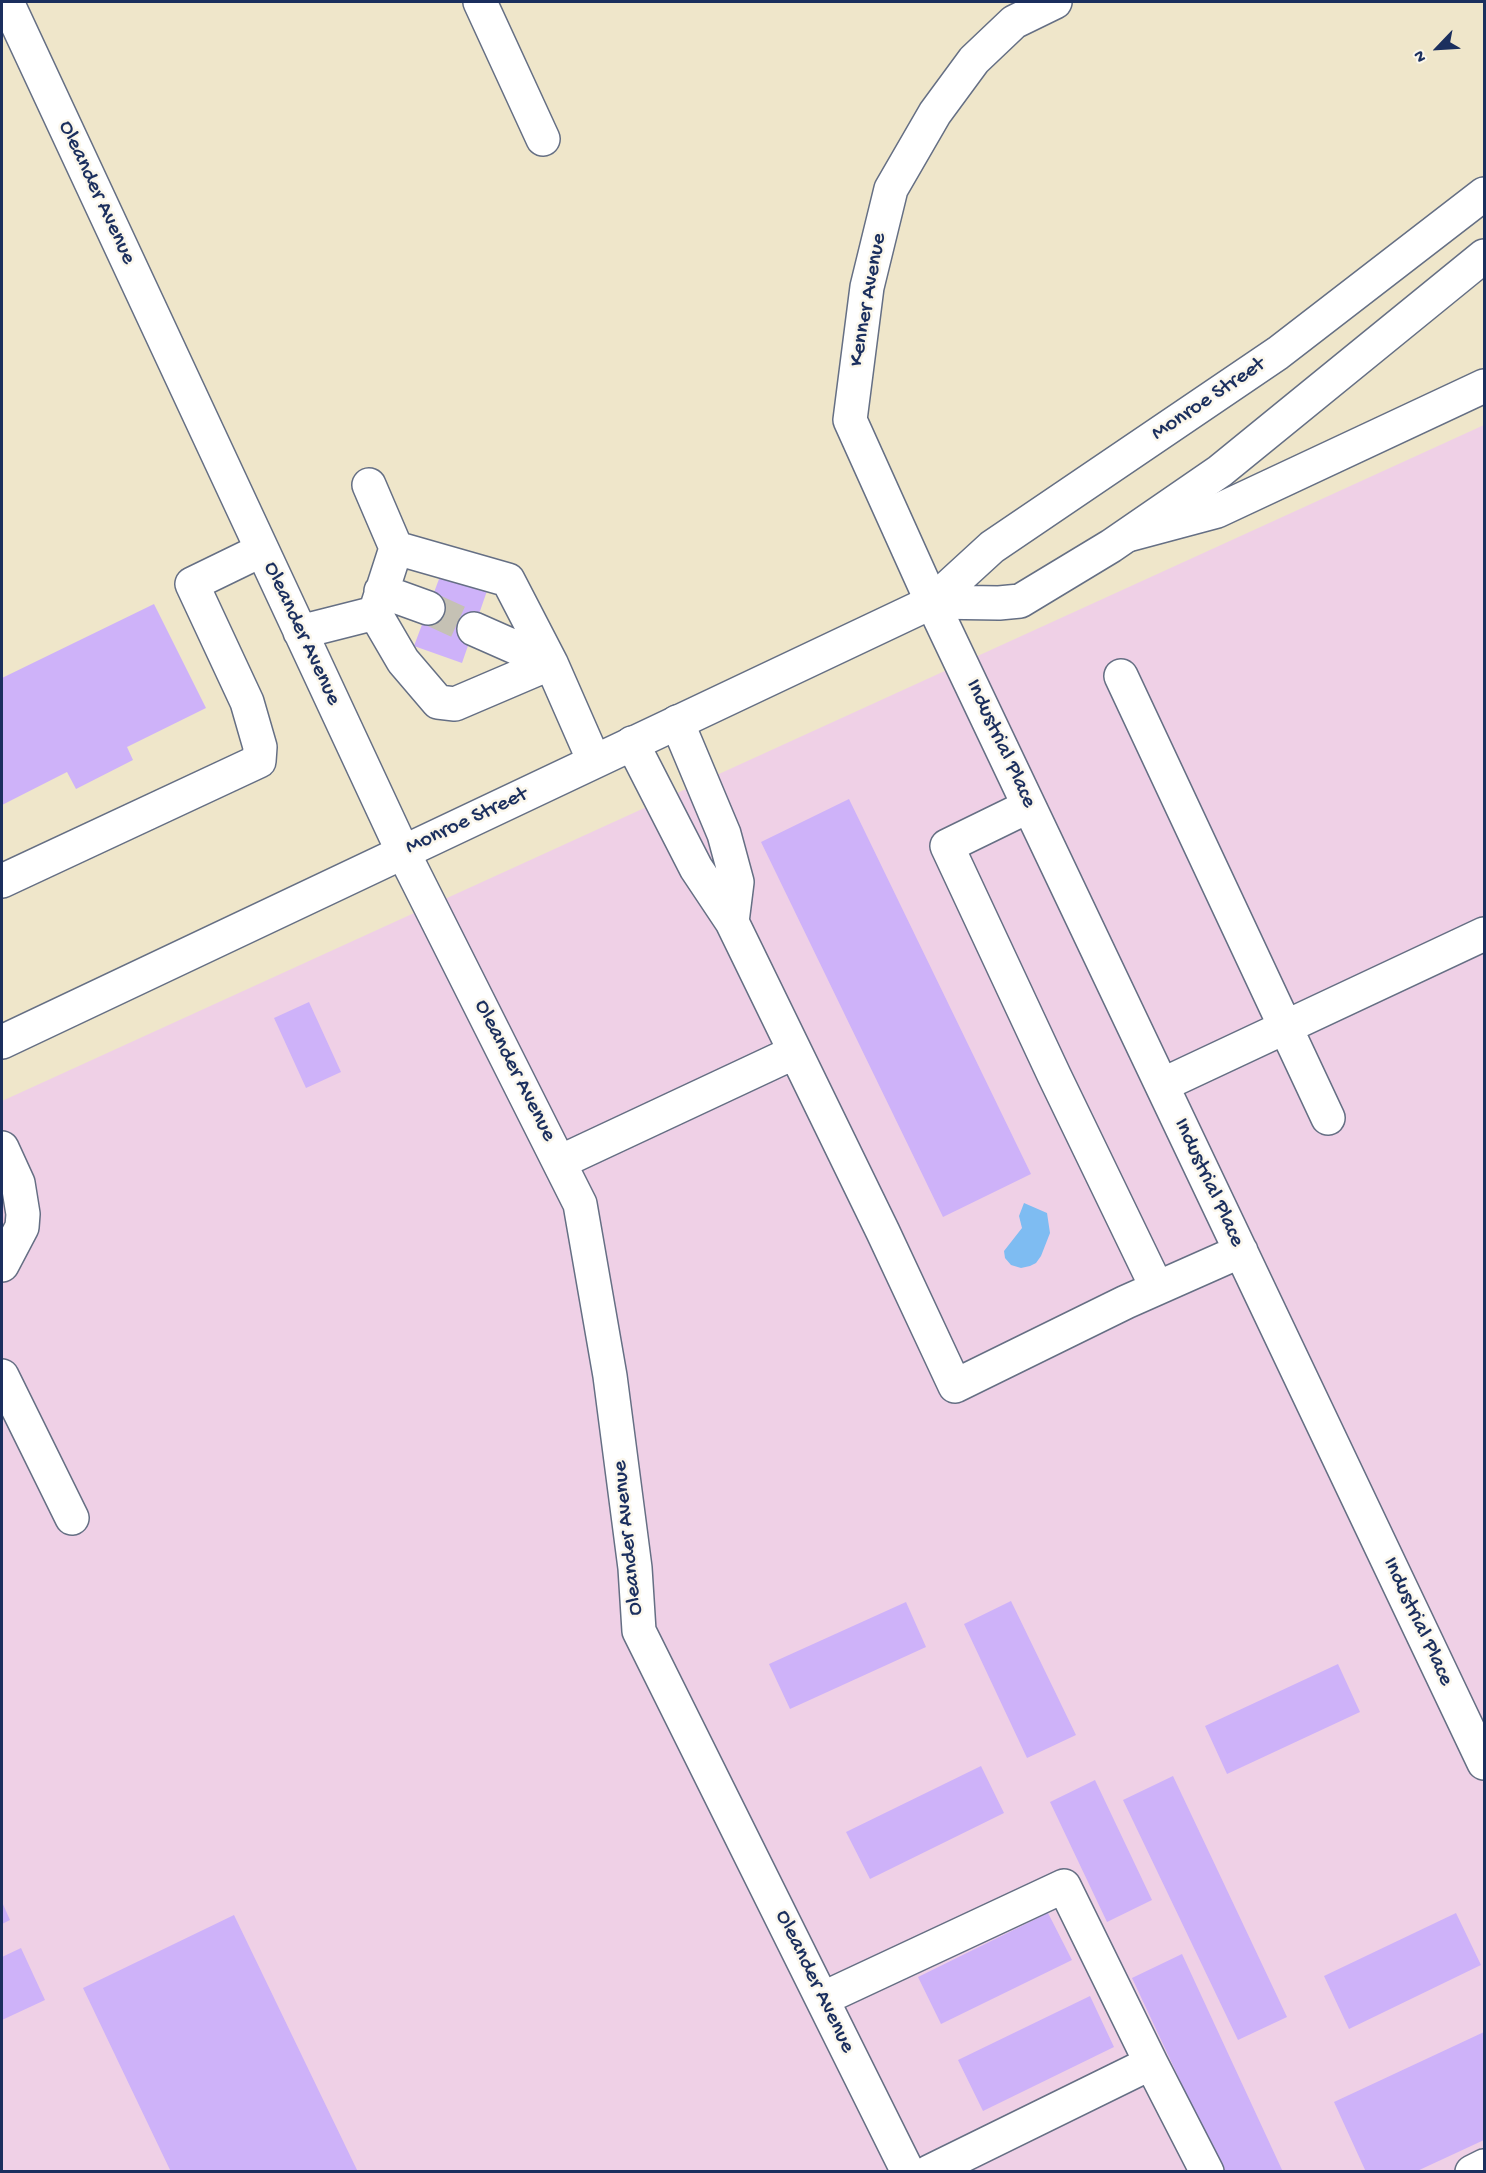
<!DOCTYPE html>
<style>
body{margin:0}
#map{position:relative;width:1486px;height:2173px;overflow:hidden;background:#efe6ca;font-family:"Gochi Hand",sans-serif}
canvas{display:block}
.frame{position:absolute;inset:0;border:3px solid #1b2f5e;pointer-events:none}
.north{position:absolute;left:1408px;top:18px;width:60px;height:60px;-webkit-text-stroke:4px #fbf7ec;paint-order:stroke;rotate:245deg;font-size:16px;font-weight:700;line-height:24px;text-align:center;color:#1b2f5e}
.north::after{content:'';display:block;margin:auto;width:21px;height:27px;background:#1b2f5e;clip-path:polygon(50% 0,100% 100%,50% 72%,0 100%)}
</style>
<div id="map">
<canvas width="1486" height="2173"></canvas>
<div class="frame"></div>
<div class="north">N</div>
</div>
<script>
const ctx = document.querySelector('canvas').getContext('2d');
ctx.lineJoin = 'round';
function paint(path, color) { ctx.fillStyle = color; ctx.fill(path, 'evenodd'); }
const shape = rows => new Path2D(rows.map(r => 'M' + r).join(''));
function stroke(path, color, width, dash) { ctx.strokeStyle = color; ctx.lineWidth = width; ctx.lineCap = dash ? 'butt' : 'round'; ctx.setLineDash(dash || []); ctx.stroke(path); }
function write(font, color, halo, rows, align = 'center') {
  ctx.font = font + ' "Gochi Hand",sans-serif'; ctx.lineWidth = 5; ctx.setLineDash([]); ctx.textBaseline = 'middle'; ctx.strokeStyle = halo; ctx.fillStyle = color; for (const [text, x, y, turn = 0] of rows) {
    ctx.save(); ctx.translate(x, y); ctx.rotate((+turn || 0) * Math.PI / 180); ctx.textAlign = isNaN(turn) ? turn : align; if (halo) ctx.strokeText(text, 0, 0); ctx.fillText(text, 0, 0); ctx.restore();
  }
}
paint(shape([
 [1484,425,1484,2171,2,2171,2,1101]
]), '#efd0e6');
paint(shape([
 [1024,1203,1047,1213,1050,1233,1041,1256,1036,1263,1030,1266,1021,1268,1011,1265,1005,1258,1004,1251,1022,1228,1019,1216]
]), '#7ebcf2');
paint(shape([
 [442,571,488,588,462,663,414,646],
 [154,604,206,708,127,747,133,760,76,789,67,772,2,805,2,678],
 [849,799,1031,1174,943,1217,761,842],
 [309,1002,341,1072,306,1088,274,1018],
 [1011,1601,1076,1735,1027,1758,964,1624],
 [906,1602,926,1647,790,1709,769,1664],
 [1338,1664,1360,1712,1227,1774,1205,1726],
 [981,1766,1004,1813,870,1879,846,1832],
 [1173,1776,1287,2017,1238,2040,1123,1800],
 [1095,1780,1152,1900,1107,1922,1050,1802],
 [2,1902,10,1920,2,1924],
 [1048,1913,1072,1960,941,2024,918,1977],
 [1456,1913,1481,1965,1349,2029,1324,1976],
 [234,1915,358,2172,171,2172,83,1988],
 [21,1948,45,2000,2,2020,2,1957],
 [1182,1954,1283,2172,1223,2172,1132,1978],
 [1090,1996,1114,2047,983,2111,958,2060],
 [1484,2032,1484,2140,1415,2172,1366,2172,1334,2102]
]), '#ceb2f9');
stroke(shape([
 [428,608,474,629]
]), '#c5c1b4', 33, [33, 16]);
const minor = shape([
 [7,2,403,852,580,1204,610,1376,635,1568,639,1631,908,2172],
 [480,2,543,139],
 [1055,2,1014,22,974,60,935,113,891,189,867,287,850,420,932,602,1484,1763],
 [369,485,396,548,375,613,403,661,438,702,455,704,551,663],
 [1131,534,1217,511,1484,386],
 [396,548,508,580,551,663,594,761],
 [381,591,428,608],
 [474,629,551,663],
 [300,632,375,613],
 [1121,676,1328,1118],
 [677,722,724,834,737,882,732,922],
 [632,743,696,868,732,922,883,1232,955,1386,1126,1302,1241,1251],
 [1029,806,947,846,1054,1075,1157,1288],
 [2,881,259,761,260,747,247,702,192,584,262,550],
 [1162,1085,1484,934],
 [2,1148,18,1183,23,1214,22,1227,2,1265],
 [560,1162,795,1052],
 [2,1376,72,1518],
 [822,1999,1064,1886,1151,2063,929,2172],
 [1151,2063,1207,2172],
 [1472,2172,1484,2166]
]);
const major = shape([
 [932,602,999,603,1020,601,1111,546,1220,471,1484,256],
 [2,1042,932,602,992,547,1278,353,1484,194]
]);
stroke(minor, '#656f84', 36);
stroke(major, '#656f84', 36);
stroke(minor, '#fff', 33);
stroke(major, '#fff', 33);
write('22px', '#1b2f5e', '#fbf7ec', [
 ["Oleander Avenue",96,193,65],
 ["Kenner Avenue",869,300,-80],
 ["Monroe Street",1209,400,-34],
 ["Oleander Avenue",301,634,65],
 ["Industrial Place",1000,744,65],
 ["Monroe Street",467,822,-25],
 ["Oleander Avenue",514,1071,63],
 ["Industrial Place",1208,1183,65],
 ["Oleander Avenue",629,1538,-96],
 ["Industrial Place",1417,1622,65],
 ["Oleander Avenue",814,1982,64]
]);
</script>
